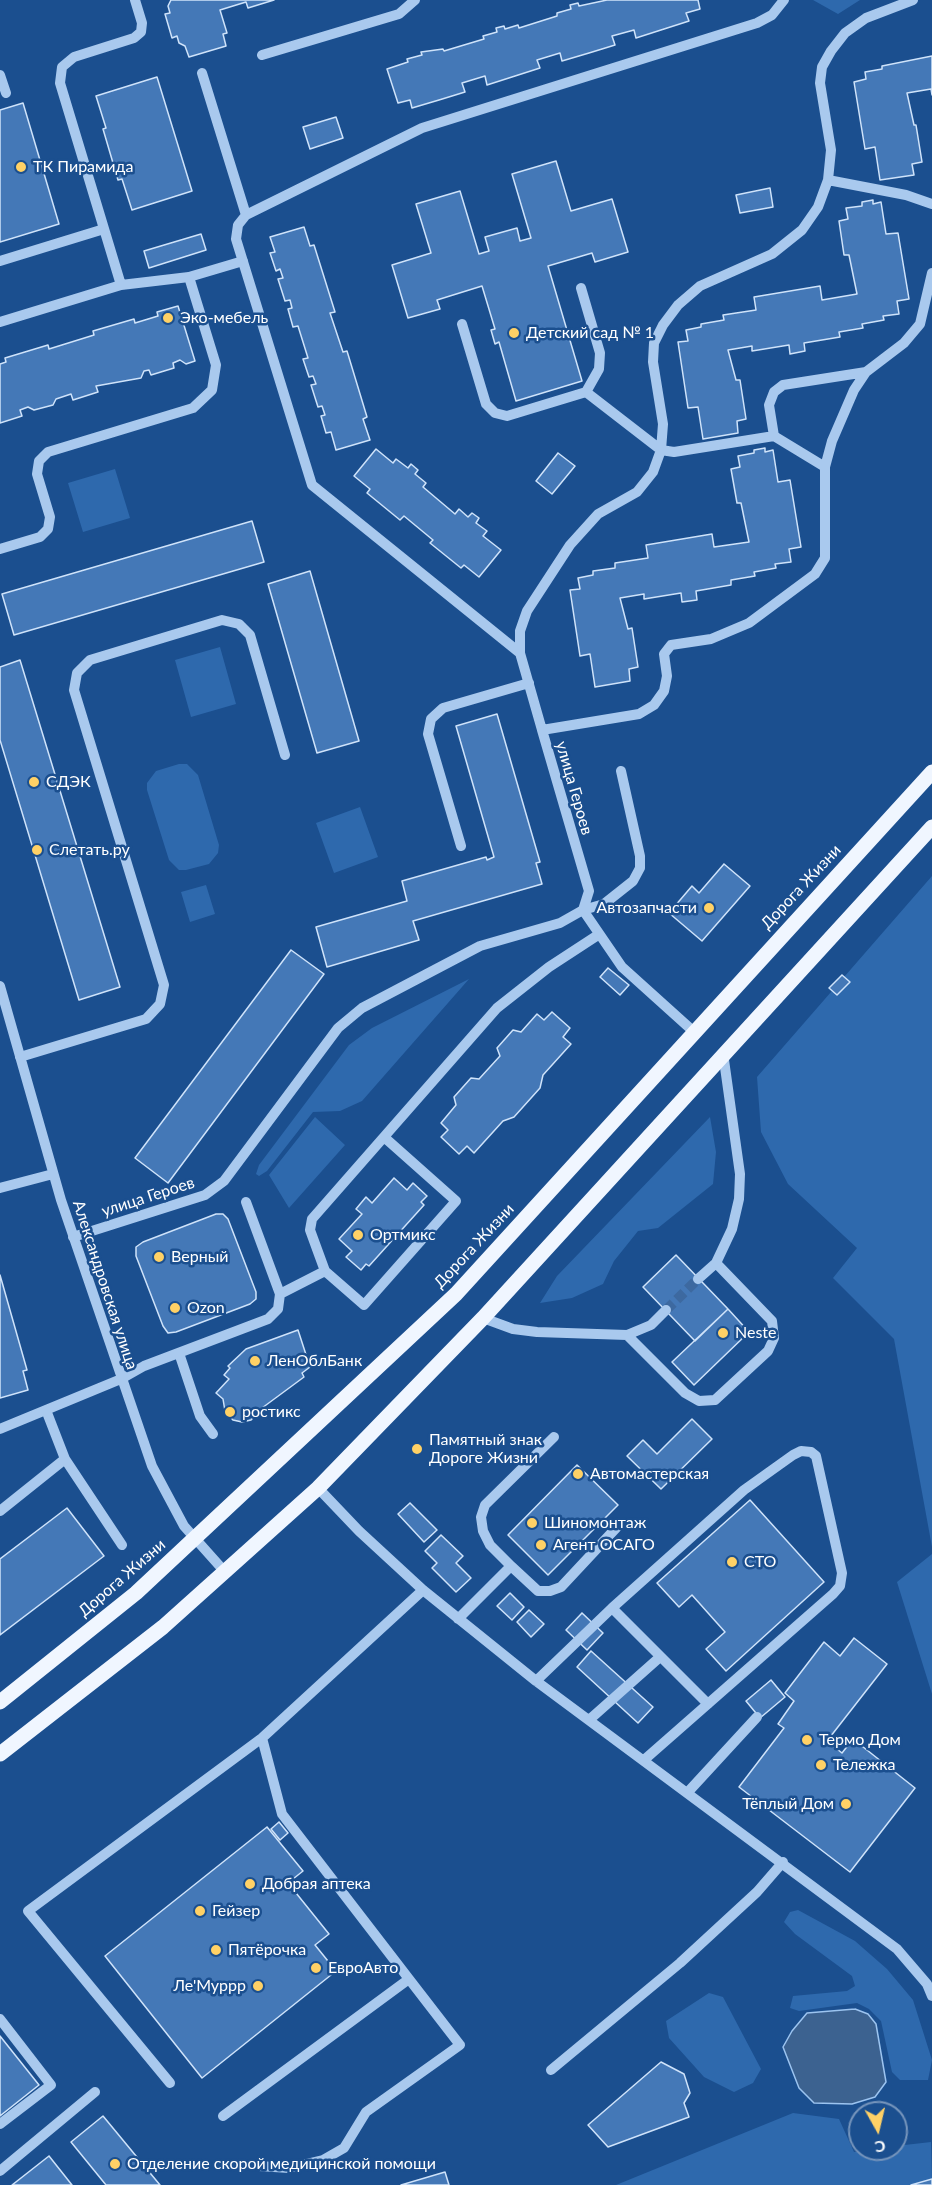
<!DOCTYPE html>
<meta charset="utf-8">
<style>
body{margin:0}
#map{position:relative;width:932px;height:2185px;overflow:hidden;background:#1b4f8f;font-family:Lato,sans-serif}
canvas{display:block}
.north{position:absolute;left:848px;top:2101px;width:60px;height:60px;box-sizing:border-box;background:#1b4f8f;border:2px solid #7695bc;border-radius:50%;rotate:172deg;font-size:16px;font-weight:700;line-height:24px;text-align:center;color:#fff}
.north::after{content:'';display:block;margin:auto;width:21px;height:27px;background:#ffd166;clip-path:polygon(50% 0,100% 100%,50% 72%,0 100%)}
</style>
<div id="map">
<canvas width="932" height="2185"></canvas>
<div class="north">С</div>
</div>
<script>
const ctx = document.querySelector('canvas').getContext('2d');
ctx.lineJoin = 'round';
function paint(path, color) { ctx.fillStyle = color; ctx.fill(path, 'evenodd'); }
const shape = rows => new Path2D(rows.map(r => 'M' + r).join(''));
function stroke(path, color, width, dash) { ctx.strokeStyle = color; ctx.lineWidth = width; ctx.lineCap = dash ? 'butt' : 'round'; ctx.setLineDash(dash || []); ctx.stroke(path); }
function write(font, color, halo, rows, align = 'center') {
  ctx.font = font + ' Lato,sans-serif'; ctx.lineWidth = 5; ctx.setLineDash([]); ctx.textBaseline = 'middle'; ctx.strokeStyle = halo; ctx.fillStyle = color; for (const [text, x, y, turn = 0] of rows) {
    ctx.save(); ctx.translate(x, y); ctx.rotate((+turn || 0) * Math.PI / 180); ctx.textAlign = isNaN(turn) ? turn : align; if (halo) ctx.strokeText(text, 0, 0); ctx.fillText(text, 0, 0); ctx.restore();
  }
}
paint(shape([
 [813,0,860,0,838,14],
 [115,469,130,518,83,532,68,483],
 [220,647,236,704,191,717,175,660],
 [179,764,187,764,198,775,219,845,218,853,209,864,186,870,179,870,169,860,147,790,147,783,156,771],
 [360,807,378,857,334,873,316,823],
 [932,876,932,1547,894,1339,833,1278,857,1248,788,1184,761,1132,757,1077],
 [206,885,215,914,190,922,181,892],
 [469,979,362,1101,340,1111,313,1112,267,1171,259,1176,256,1174,259,1165,349,1045,372,1028],
 [315,1117,345,1145,289,1208,269,1175],
 [710,1117,716,1152,713,1184,658,1228,638,1231,614,1261,603,1284,572,1298,540,1303,557,1276],
 [932,1554,932,1694,897,1582],
 [798,1910,855,1941,887,1969,913,2000,932,2060,928,2080,900,2080,892,2072,881,2021,869,2009,857,2003,799,2011,790,2008,793,1996,847,1991,855,1986,852,1976,795,1934,784,1922,790,1912],
 [709,1993,723,1997,761,2069,753,2083,734,2092,704,2077,669,2038,666,2021],
 [793,2113,839,2119,854,2152,896,2149,896,2146,931,2142,932,2179,911,2185,616,2185]
]), '#2e69ad');
const water = shape([
 [855,2009,868,2014,876,2024,886,2082,875,2097,852,2104,814,2103,799,2088,783,2047,792,2031,807,2013,855,2009]
]);
paint(water, '#3c6290');
stroke(water, '#9cc4f0', 1.5);
const building = shape([
 [171,0,274,0,248,8,246,2,220,10,227,33,223,34,226,46,189,57,185,46,179,43,177,36,172,38,165,14,170,13,168,6,171,0],
 [607,0,698,0,700,9,686,13,689,21,636,38,634,30,612,36,615,45,589,53,562,61,560,53,537,60,540,68,487,85,485,76,462,83,465,92,439,100,412,108,410,100,398,103,387,69,408,62,407,59,422,55,421,52,443,49,444,51,484,39,483,36,497,32,496,28,504,26,505,29,518,25,519,28,557,16,557,13,571,9,570,5,578,3,579,6,607,0],
 [932,56,932,95,931,89,907,93,914,125,916,125,922,162,912,164,914,175,880,180,875,147,865,149,854,82,866,79,865,72,882,69,882,66,932,56],
 [157,77,192,191,132,210,122,179,118,180,103,129,106,128,96,96,157,77],
 [23,103,59,224,0,242,0,110,23,103],
 [336,117,343,138,310,149,303,127,336,117],
 [556,161,571,211,612,199,628,252,595,262,592,253,548,266,582,381,516,401,499,342,495,344,491,330,495,329,482,286,437,300,440,309,408,318,392,265,431,253,416,204,460,191,479,254,489,251,485,237,517,228,520,241,531,238,512,174,556,161],
 [770,188,773,207,740,213,736,195,770,188],
 [873,200,873,204,881,202,886,234,898,233,909,299,897,301,899,314,883,316,884,320,862,324,863,328,839,332,840,337,804,343,805,351,790,354,789,345,752,351,752,346,728,350,736,380,740,380,746,419,737,421,738,433,703,439,698,407,688,408,678,342,688,341,686,330,701,327,701,324,724,320,723,315,756,310,754,297,820,286,822,300,857,294,849,255,844,255,839,221,848,219,846,208,862,206,862,202,873,200],
 [304,227,310,246,314,245,335,312,330,313,343,352,347,351,367,417,363,419,370,440,336,450,331,432,326,433,321,416,325,415,322,406,318,407,311,385,316,384,313,376,309,377,303,359,308,358,298,326,293,327,288,309,292,308,290,300,285,301,278,279,283,278,280,269,276,271,270,253,275,252,270,237,304,227],
 [201,234,206,250,149,268,144,251,201,234],
 [178,306,195,361,186,364,180,360,173,363,174,368,151,375,149,370,144,371,141,378,96,386,98,392,73,400,71,394,56,399,53,405,34,410,28,407,20,410,22,416,0,423,0,364,6,362,5,358,48,345,49,349,94,335,93,331,134,319,135,323,158,316,157,312,178,306],
 [765,448,765,452,773,450,778,482,790,480,801,547,789,549,791,562,775,564,776,568,754,572,755,576,731,580,731,585,696,591,697,600,682,602,681,593,644,599,644,594,620,598,628,629,632,628,638,667,629,669,630,681,595,687,590,654,580,656,570,590,580,589,578,578,593,575,593,571,615,568,615,563,648,558,646,545,712,534,714,547,749,542,741,503,737,503,731,469,740,467,738,456,754,453,754,450,765,448],
 [376,449,393,463,396,459,408,468,411,464,418,470,415,474,426,483,423,487,455,514,459,509,468,517,472,513,479,518,476,523,487,531,483,536,501,550,479,577,464,565,461,568,430,543,433,540,404,516,400,520,367,493,370,489,354,476,376,449],
 [558,453,575,466,552,494,536,481,558,453],
 [252,521,264,562,14,635,2,594,252,521],
 [310,571,359,741,317,753,268,584,310,571],
 [20,660,120,987,79,1000,0,740,0,667,20,660],
 [497,714,540,862,536,863,542,884,413,921,419,940,327,967,316,927,407,901,402,881,486,857,487,860,494,857,456,726,497,714],
 [724,864,750,886,702,941,669,913,692,886,699,893,724,864],
 [291,950,324,974,168,1183,135,1158,291,950],
 [608,968,629,985,620,995,600,977,608,968],
 [842,975,850,982,837,995,829,988,842,975],
 [552,1012,570,1028,563,1037,571,1044,543,1075,540,1088,514,1117,503,1121,474,1153,467,1146,459,1154,441,1137,448,1130,441,1123,456,1105,454,1097,471,1078,479,1079,500,1056,497,1048,513,1030,521,1032,537,1014,544,1020,552,1012],
 [394,1178,407,1190,413,1183,427,1196,421,1202,424,1205,369,1266,366,1264,361,1270,346,1257,352,1251,339,1239,362,1214,356,1209,366,1197,372,1203,394,1178],
 [216,1214,223,1214,228,1219,256,1292,256,1299,250,1304,176,1332,168,1333,163,1326,136,1256,136,1247,143,1242,216,1214],
 [676,1255,728,1309,695,1341,643,1287,676,1255],
 [0,1275,27,1370,23,1371,28,1390,0,1398,0,1275],
 [728,1309,749,1332,694,1385,672,1362,728,1309],
 [298,1330,310,1367,302,1373,304,1377,262,1408,251,1420,242,1422,233,1420,225,1411,223,1399,216,1393,229,1379,224,1375,230,1368,228,1366,246,1349,298,1330],
 [692,1419,712,1439,661,1489,627,1456,643,1440,657,1454,692,1419],
 [577,1465,618,1505,548,1575,508,1535,577,1465],
 [750,1500,824,1582,726,1671,706,1649,725,1632,692,1595,679,1607,657,1583,750,1500],
 [410,1503,437,1530,424,1542,398,1514,410,1503],
 [67,1508,104,1556,0,1635,0,1559,67,1508],
 [441,1535,463,1556,456,1563,471,1578,456,1592,432,1568,437,1563,425,1551,441,1535],
 [510,1593,524,1607,512,1620,497,1606,510,1593],
 [529,1610,544,1624,531,1637,517,1622,529,1610],
 [582,1613,603,1633,587,1650,566,1630,582,1613],
 [854,1638,887,1664,827,1741,842,1753,853,1739,915,1788,850,1872,739,1787,784,1728,778,1724,794,1701,785,1693,824,1642,840,1656,854,1638],
 [591,1651,653,1707,638,1723,577,1667,591,1651],
 [771,1680,785,1697,760,1718,746,1701,771,1680],
 [279,1822,288,1833,280,1840,271,1829,279,1822],
 [267,1827,303,1871,288,1883,329,1934,315,1945,336,1971,202,2078,105,1956,267,1827],
 [0,2036,39,2085,0,2116,0,2036],
 [661,2062,684,2074,690,2093,684,2103,689,2117,608,2147,588,2125,661,2062],
 [103,2116,160,2185,106,2185,71,2142,103,2116],
 [49,2156,72,2185,12,2185,49,2156],
 [445,2172,449,2185,401,2185,445,2172],
 [932,2179,932,2185,911,2185,932,2179]
]);
paint(building, '#4478b7');
stroke(building, '#cfe3fa', 1.5);
stroke(shape([
 [666,1310,698,1279]
]), '#3d69a0', 10, [10, 5]);
stroke(shape([
 [262,55,399,14,415,0],
 [202,73,246,215],
 [0,75,6,93],
 [828,180,906,195,932,204],
 [0,261,104,229],
 [121,285,60,83,62,67,74,57,134,38,141,32,142,23,135,0],
 [0,322,121,285,189,277,243,261],
 [462,324,486,404,495,413,507,416,586,392,599,369,600,353,581,288],
 [586,392,661,450,674,452,774,436],
 [825,467,774,436,769,405,774,392,783,385,866,372],
 [0,549,40,537,48,529,50,517,37,474,39,461,48,452,193,408,212,390,216,365,189,277],
 [520,653,312,485,236,239,238,225,246,215,422,128,757,23,772,15,784,0],
 [542,730,520,653,520,631,527,611,570,545,598,514,637,492,653,472,661,450,663,424,653,362,654,343,663,325,678,305,700,286,772,254,802,230,818,207,828,180,831,150,820,83,822,67,831,51,845,33,866,18,913,0],
 [621,771,640,856,640,868,633,881,604,904,583,910,622,967,693,1031],
 [461,846,428,734,431,719,443,708,529,683],
 [0,986,61,1200,152,1466,184,1526,225,1572],
 [20,1057,146,1019,160,1004,164,985,74,690,77,673,90,660,222,620,239,624,250,635,285,755],
 [384,1137,456,1201,364,1305,325,1271,310,1230,312,1219,497,1008,549,967,598,935],
 [0,1188,53,1174],
 [73,1237,205,1195,224,1181,338,1028,362,1008,480,946,560,923,583,910,589,891,542,730,639,714,654,705,664,691,667,676,664,654,671,645,711,639,749,623,815,574,825,558,825,467,832,441,854,390,866,372,904,343,920,324,932,273],
 [698,1279,716,1263,732,1229,739,1199,740,1174,723,1053],
 [280,1294,325,1271],
 [483,1318,513,1329,537,1332,627,1335,651,1325,666,1310],
 [627,1335,685,1393,699,1401,715,1400,768,1351,774,1338,772,1321,716,1263],
 [179,1353,200,1416,213,1434],
 [46,1410,65,1459,122,1545],
 [0,1429,121,1379,144,1366,268,1319,278,1309,280,1294,246,1202],
 [318,1488,359,1531,423,1590,536,1681,897,1949,927,1984,932,1996],
 [0,1511,65,1459],
 [511,1566,538,1591,550,1591,561,1587,617,1527],
 [458,1619,511,1566,490,1545,483,1531,481,1517,485,1505,554,1437],
 [536,1681,612,1608],
 [589,1720,660,1657],
 [644,1760,833,1594,840,1586,842,1573,816,1456,811,1452,801,1451,793,1455,744,1490,612,1608,708,1704],
 [688,1792,757,1717],
 [0,2019,51,2085,0,2124],
 [551,2070,680,1963,757,1892,783,1862],
 [170,2083,28,1911,262,1738,423,1590],
 [223,2116,409,1979,282,1814,262,1738],
 [259,2166,289,2168,323,2160,344,2148,366,2112,460,2045,409,1979],
 [0,2171,95,2092]
]), '#a9c9ee', 10);
stroke(shape([
 [0,1702,136,1593,456,1294,932,772],
 [0,1754,163,1627,318,1488,483,1318,932,827]
]), '#f0f6ff', 15);
for (const [x, y, r, color] of [
 [21,167,6,"#ffd166"],
 [168,318,6,"#ffd166"],
 [514,333,6,"#ffd166"],
 [34,782,6,"#ffd166"],
 [37,850,6,"#ffd166"],
 [709,908,6,"#ffd166"],
 [358,1235,6,"#ffd166"],
 [159,1257,6,"#ffd166"],
 [175,1308,6,"#ffd166"],
 [723,1333,6,"#ffd166"],
 [255,1361,6,"#ffd166"],
 [230,1412,6,"#ffd166"],
 [417,1449,6,"#ffd166"],
 [578,1474,6,"#ffd166"],
 [532,1523,6,"#ffd166"],
 [541,1545,6,"#ffd166"],
 [732,1562,6,"#ffd166"],
 [807,1740,6,"#ffd166"],
 [821,1765,6,"#ffd166"],
 [846,1804,6,"#ffd166"],
 [250,1884,6,"#ffd166"],
 [200,1911,6,"#ffd166"],
 [216,1950,6,"#ffd166"],
 [316,1968,6,"#ffd166"],
 [258,1986,6,"#ffd166"],
 [115,2164,6,"#ffd166"]
]) { const dot = new Path2D(); dot.arc(x, y, r, 0, 2 * Math.PI); ctx.fillStyle = color; ctx.fill(dot); stroke(dot, '#1b4f8f', 2); }
write('16px', '#fff', '#1b4f8f', [
 ["ТК Пирамида",33,167],
 ["Эко-мебель",180,318],
 ["Детский сад № 1",526,333],
 ["СДЭК",46,782],
 ["Слетать.ру",49,850],
 ["Автозапчасти",697,908,"right"],
 ["Ортмикс",370,1235],
 ["Верный",171,1257],
 ["Ozon",187,1308],
 ["Neste",735,1333],
 ["ЛенОблБанк",267,1361],
 ["ростикс",242,1412],
 ["Памятный знак",429,1440],
 ["Дороге Жизни",429,1458],
 ["Автомастерская",590,1474],
 ["Шиномонтаж",544,1523],
 ["Агент ОСАГО",553,1545],
 ["СТО",744,1562],
 ["Термо Дом",819,1740],
 ["Тележка",833,1765],
 ["Тёплый Дом",834,1804,"right"],
 ["Добрая аптека",262,1884],
 ["Гейзер",212,1911],
 ["Пятёрочка",228,1950],
 ["ЕвроАвто",328,1968],
 ["Ле'Муррр",246,1986,"right"],
 ["Отделение скорой медицинской помощи",127,2164]
], 'left');
write('16px', '#fff', '#1b4f8f', [
 ["улица Героев",574,788,74],
 ["Дорога Жизни",801,887,-47],
 ["улица Героев",148,1197,-18],
 ["Дорога Жизни",474,1246,-47],
 ["Александровская улица",105,1285,72],
 ["Дорога Жизни",122,1578,-41]
]);
</script>
